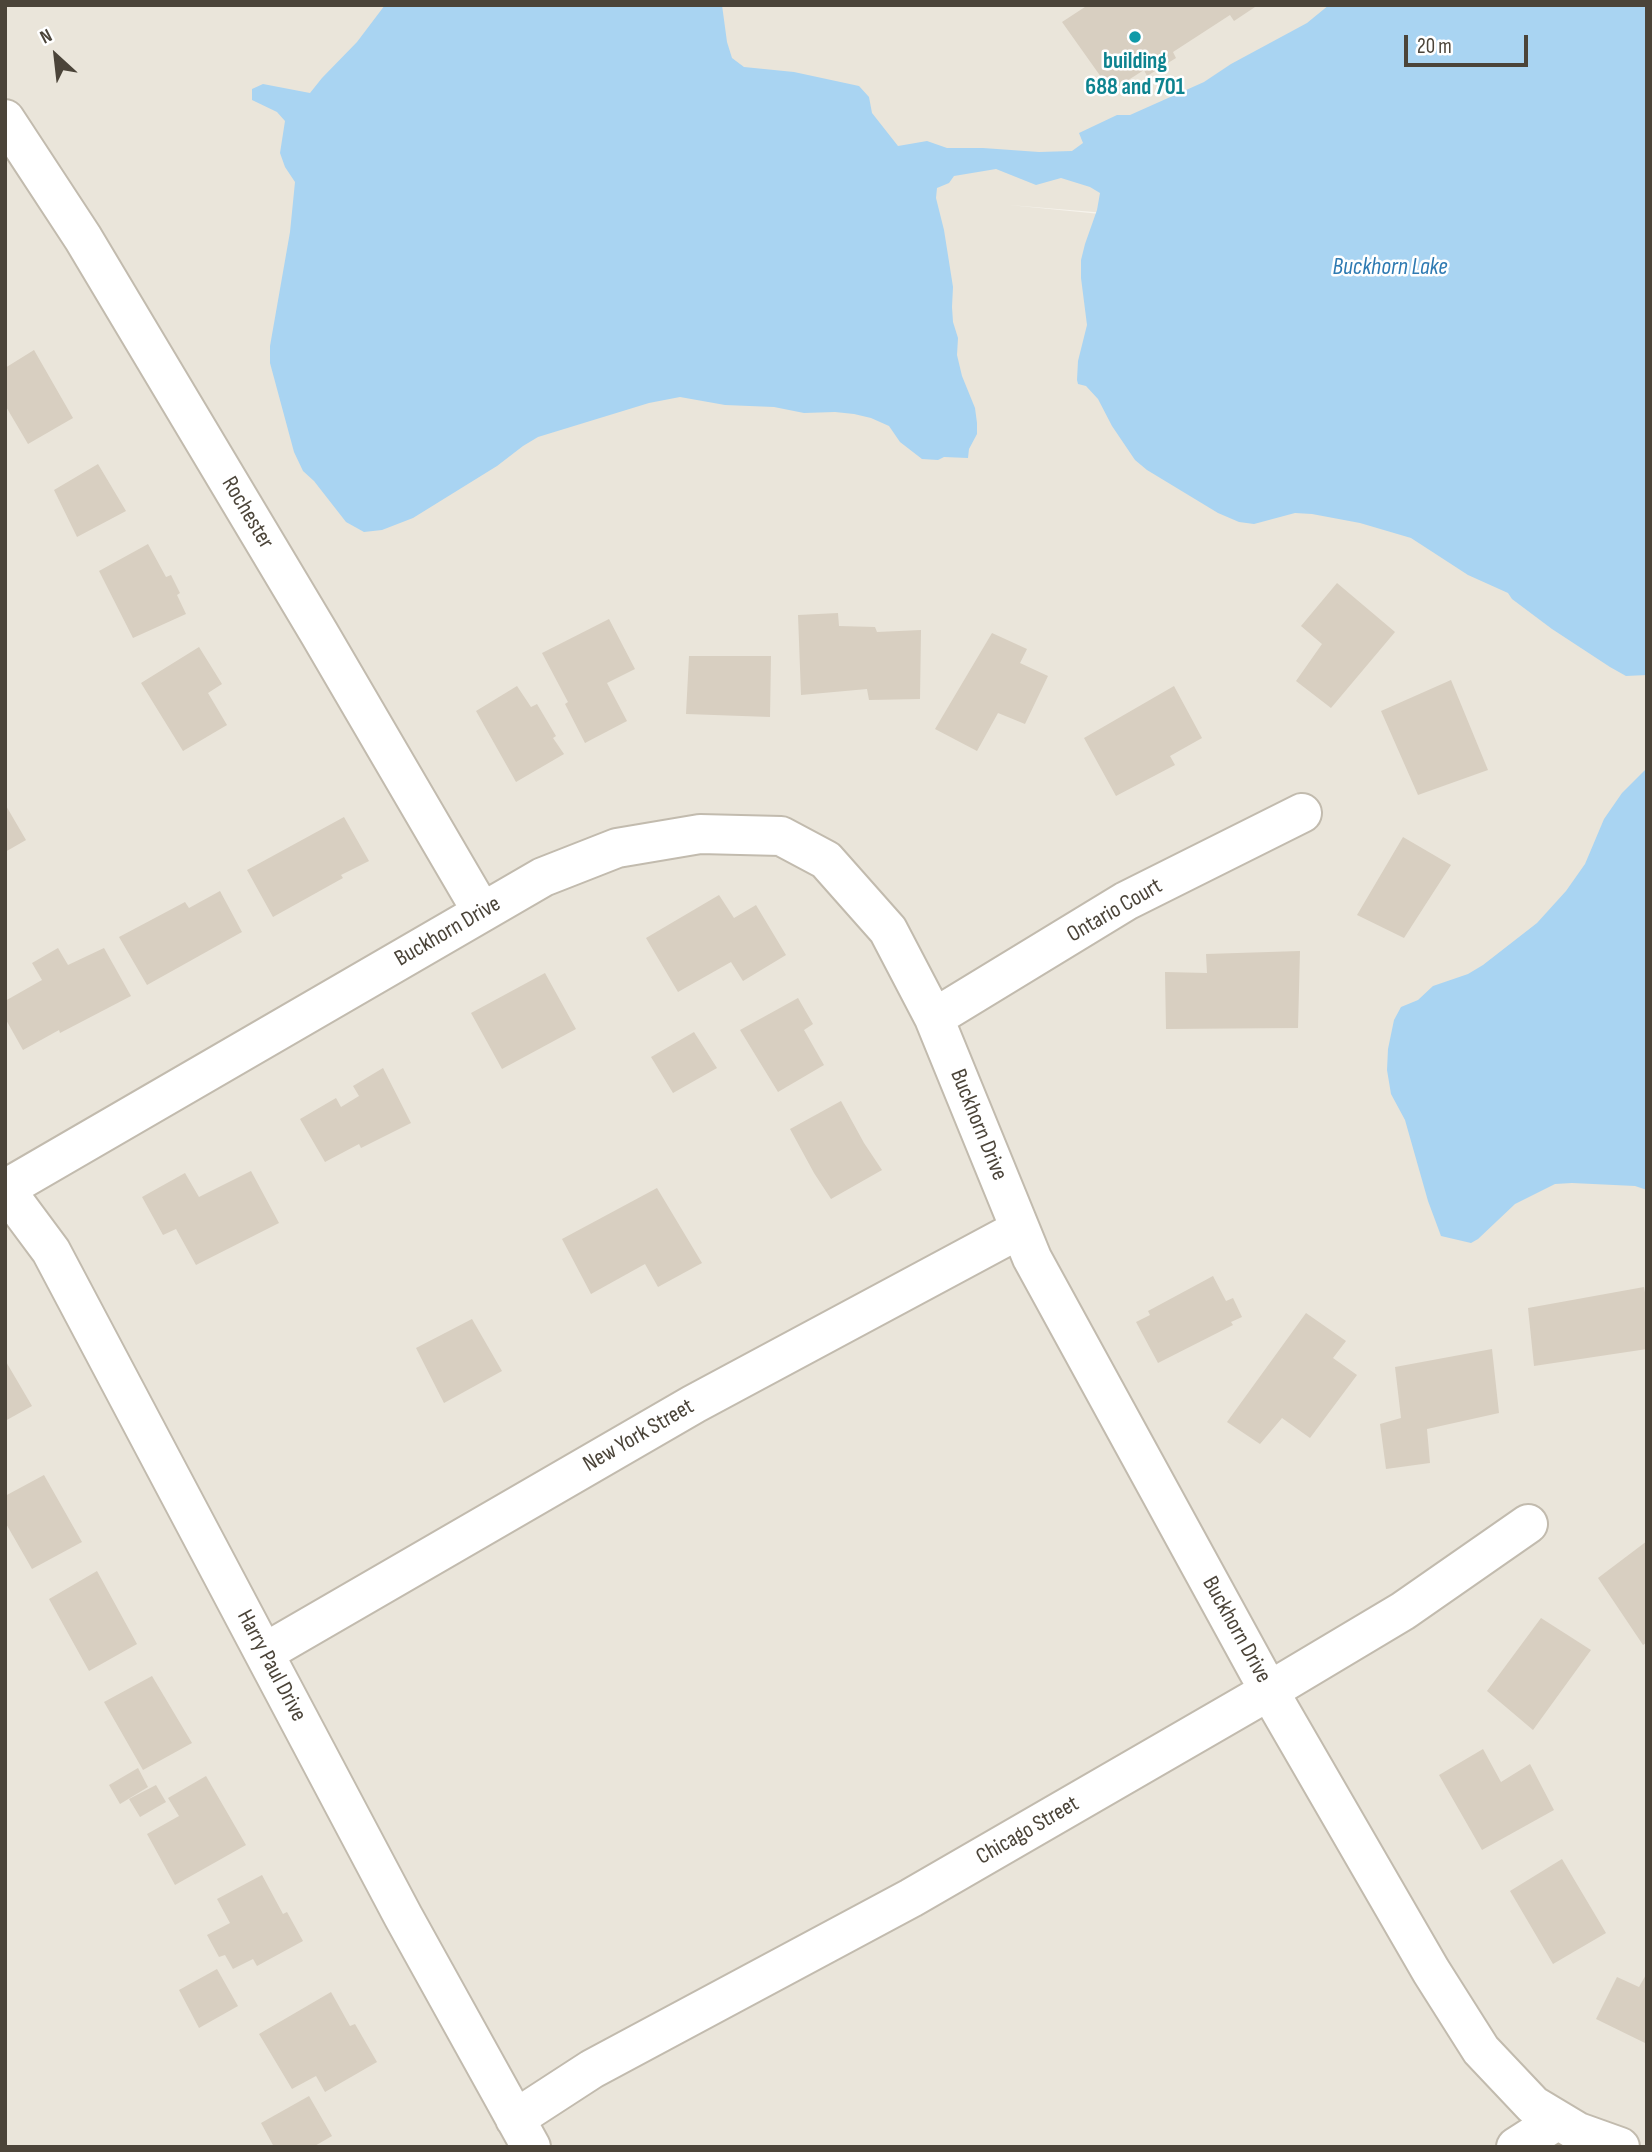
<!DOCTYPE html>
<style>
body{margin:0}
#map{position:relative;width:1652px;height:2152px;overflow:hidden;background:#f6f3ec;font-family:"Sofia Sans Condensed",sans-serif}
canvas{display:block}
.frame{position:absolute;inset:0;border:7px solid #4b4439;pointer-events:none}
.north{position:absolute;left:21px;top:21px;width:70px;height:70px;-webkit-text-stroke:5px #fff;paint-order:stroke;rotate:333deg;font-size:19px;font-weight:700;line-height:28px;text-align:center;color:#4b4439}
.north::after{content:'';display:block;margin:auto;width:24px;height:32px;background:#4b4439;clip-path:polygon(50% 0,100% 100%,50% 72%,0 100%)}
.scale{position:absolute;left:1404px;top:35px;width:124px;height:32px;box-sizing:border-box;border:4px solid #4b4439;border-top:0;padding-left:9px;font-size:21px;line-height:24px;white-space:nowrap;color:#4b4439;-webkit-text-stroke:5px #fff;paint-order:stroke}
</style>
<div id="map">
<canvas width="1652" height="2152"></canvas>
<div class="frame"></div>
<div class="north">N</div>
<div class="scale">20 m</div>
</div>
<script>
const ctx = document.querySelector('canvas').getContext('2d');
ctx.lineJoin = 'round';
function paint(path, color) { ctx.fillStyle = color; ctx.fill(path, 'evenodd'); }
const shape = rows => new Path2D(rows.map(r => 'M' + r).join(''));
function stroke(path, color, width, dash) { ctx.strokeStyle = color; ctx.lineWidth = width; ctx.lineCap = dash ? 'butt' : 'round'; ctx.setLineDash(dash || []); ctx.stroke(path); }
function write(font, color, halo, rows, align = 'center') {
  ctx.font = font + ' "Sofia Sans Condensed",sans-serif'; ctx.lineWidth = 5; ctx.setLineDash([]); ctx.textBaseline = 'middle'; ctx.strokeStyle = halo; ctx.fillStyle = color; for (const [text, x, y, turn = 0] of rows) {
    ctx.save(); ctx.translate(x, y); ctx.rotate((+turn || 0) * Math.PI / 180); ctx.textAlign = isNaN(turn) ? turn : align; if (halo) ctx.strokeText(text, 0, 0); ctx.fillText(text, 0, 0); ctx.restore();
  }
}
paint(shape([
 [5,5,1647,5,1373,235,1009,205,1647,268,1647,2147,5,2147]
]), '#eae5da');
paint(shape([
 [385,5,722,5,727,42,732,58,744,67,794,72,859,86,869,97,872,113,898,146,927,141,947,148,983,148,1039,152,1072,151,1083,143,1079,133,1117,115,1130,115,1204,82,1231,64,1307,23,1329,5,1647,5,1647,675,1626,676,1610,667,1552,629,1512,599,1508,593,1468,575,1411,538,1360,523,1312,514,1295,513,1254,524,1239,522,1218,513,1147,470,1135,460,1112,426,1098,399,1086,386,1078,384,1077,380,1078,361,1087,325,1081,278,1081,260,1085,244,1097,210,1100,193,1090,187,1061,178,1036,185,996,169,954,176,949,183,937,188,936,198,944,230,953,287,952,307,953,322,958,338,957,355,962,376,975,408,977,423,977,434,969,449,968,458,944,457,938,460,922,459,900,442,889,426,871,418,854,414,835,412,804,413,774,407,725,405,680,397,649,403,538,437,523,446,497,466,413,518,382,530,364,532,346,522,314,481,303,471,294,452,270,363,270,346,290,232,295,182,285,167,280,153,285,121,277,112,252,100,252,89,263,84,310,93,322,78,357,42],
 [1647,768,1647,1190,1635,1186,1572,1183,1555,1184,1515,1204,1478,1239,1471,1243,1441,1236,1428,1201,1405,1120,1391,1094,1387,1070,1388,1049,1394,1020,1401,1007,1418,1000,1433,986,1468,974,1483,965,1537,923,1566,891,1585,864,1604,819,1622,793]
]), '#a9d4f2');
paint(shape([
 [1088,5,1258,5,1234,21,1230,15,1173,52,1176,58,1147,76,1144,70,1111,91,1062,22],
 [34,350,73,418,28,444,5,405,5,368],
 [98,464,126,511,77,537,54,490],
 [148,544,166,577,171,575,180,593,177,595,186,614,133,638,99,571],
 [1337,583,1395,632,1331,708,1296,681,1322,644,1301,626],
 [838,613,839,626,875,627,877,632,921,630,920,699,869,700,867,689,801,695,798,615],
 [609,619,635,669,607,683,627,721,585,743,565,704,568,702,542,653],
 [992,633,1027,649,1020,663,1048,676,1025,724,998,713,977,751,935,729],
 [199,647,222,684,208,693,227,725,183,751,141,683],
 [689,656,771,656,770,717,686,714],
 [1451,680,1488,770,1418,795,1381,711],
 [517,686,531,707,537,704,556,736,553,738,564,754,516,782,476,711],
 [1174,686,1202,738,1170,756,1175,765,1116,796,1084,738],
 [5,804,26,840,5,852],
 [344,817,369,861,341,875,343,878,273,917,247,870],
 [1403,837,1451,865,1404,938,1357,915],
 [220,891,242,932,147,985,119,937,185,902,189,908],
 [719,895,734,918,756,905,786,955,743,981,731,962,678,992,646,938],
 [58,948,68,965,104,948,131,996,60,1033,59,1030,23,1050,5,1018,5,1001,42,980,32,963],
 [1300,951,1298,1028,1166,1029,1165,972,1207,973,1206,954],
 [545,973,576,1029,502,1069,471,1013],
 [798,998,813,1024,804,1030,824,1065,778,1092,740,1030],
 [694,1032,717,1068,673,1093,651,1057],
 [383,1068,411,1123,361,1148,359,1144,325,1162,300,1119,336,1098,341,1107,359,1096,353,1086],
 [841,1101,864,1143,882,1170,831,1199,814,1173,790,1129],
 [251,1171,279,1223,196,1265,176,1229,163,1235,142,1197,185,1173,199,1197],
 [657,1188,702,1263,658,1287,645,1264,591,1294,562,1239],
 [1213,1276,1226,1301,1233,1298,1242,1317,1231,1322,1233,1325,1158,1363,1136,1322,1150,1315,1148,1311],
 [1644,1287,1647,1303,1647,1349,1534,1366,1528,1308],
 [1306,1313,1346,1341,1333,1358,1357,1375,1310,1438,1282,1418,1260,1444,1227,1422],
 [472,1319,502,1371,444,1403,416,1348],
 [1492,1349,1499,1413,1427,1429,1430,1463,1386,1469,1380,1424,1401,1418,1395,1367],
 [5,1360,32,1406,5,1421],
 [44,1475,82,1542,32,1569,5,1522,5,1496],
 [1647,1541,1647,1642,1643,1645,1598,1578],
 [97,1571,137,1644,89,1671,49,1599],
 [1541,1618,1591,1650,1533,1730,1487,1691],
 [152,1676,192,1743,143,1770,104,1702],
 [1483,1749,1501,1782,1530,1764,1554,1810,1482,1850,1439,1775],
 [138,1768,148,1787,120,1804,109,1785],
 [206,1776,246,1845,175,1885,147,1834,179,1816,168,1798],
 [156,1785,166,1802,140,1817,129,1799],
 [1562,1859,1606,1933,1553,1964,1510,1891],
 [262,1875,283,1914,287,1912,303,1941,257,1966,253,1959,233,1969,225,1955,219,1957,207,1935,230,1923,217,1899],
 [217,1969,238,2006,199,2028,179,1990],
 [1647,1973,1647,2044,1596,2019,1617,1977,1639,1987],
 [331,1992,350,2026,355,2024,377,2062,325,2092,316,2076,292,2089,259,2034],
 [309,2096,332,2136,313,2147,274,2147,261,2123]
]), '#d8cfc1');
const street = shape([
 [5,119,83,238,319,633,482,912],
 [934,1018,1126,901,1302,813],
 [5,1189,543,877,617,848,700,834,781,836,826,860,888,930,934,1018,1032,1258,1269,1691,1431,1971,1481,2050,1533,2105,1578,2132,1620,2147],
 [5,1189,51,1251,403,1916,531,2147],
 [264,1653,694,1404,1020,1229],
 [515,2119,592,2069,911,1898,1269,1691,1403,1611,1528,1524],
 [1516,2147,1558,2120]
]);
stroke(street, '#c2bbae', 42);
stroke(street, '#fff', 38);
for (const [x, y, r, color] of [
 [1135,37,7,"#0f9aa8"]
]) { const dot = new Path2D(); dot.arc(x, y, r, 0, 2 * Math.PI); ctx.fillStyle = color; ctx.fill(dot); stroke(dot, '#fff', 2.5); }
write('bold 23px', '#0d838f', '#fff', [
 ["building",1135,62],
 ["688 and 701",1135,88]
]);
write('23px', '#4b4439', '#fff', [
 ["Rochester",247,513,59],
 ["Ontario Court",1115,911,-30],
 ["Buckhorn Drive",448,932,-30],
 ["Buckhorn Drive",978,1125,68],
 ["New York Street",639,1436,-30],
 ["Buckhorn Drive",1236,1630,61],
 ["Harry Paul Drive",271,1666,62],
 ["Chicago Street",1028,1831,-30]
]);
write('italic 24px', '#2e7ab2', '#fff', [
 ["Buckhorn Lake",1390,268]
]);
</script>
